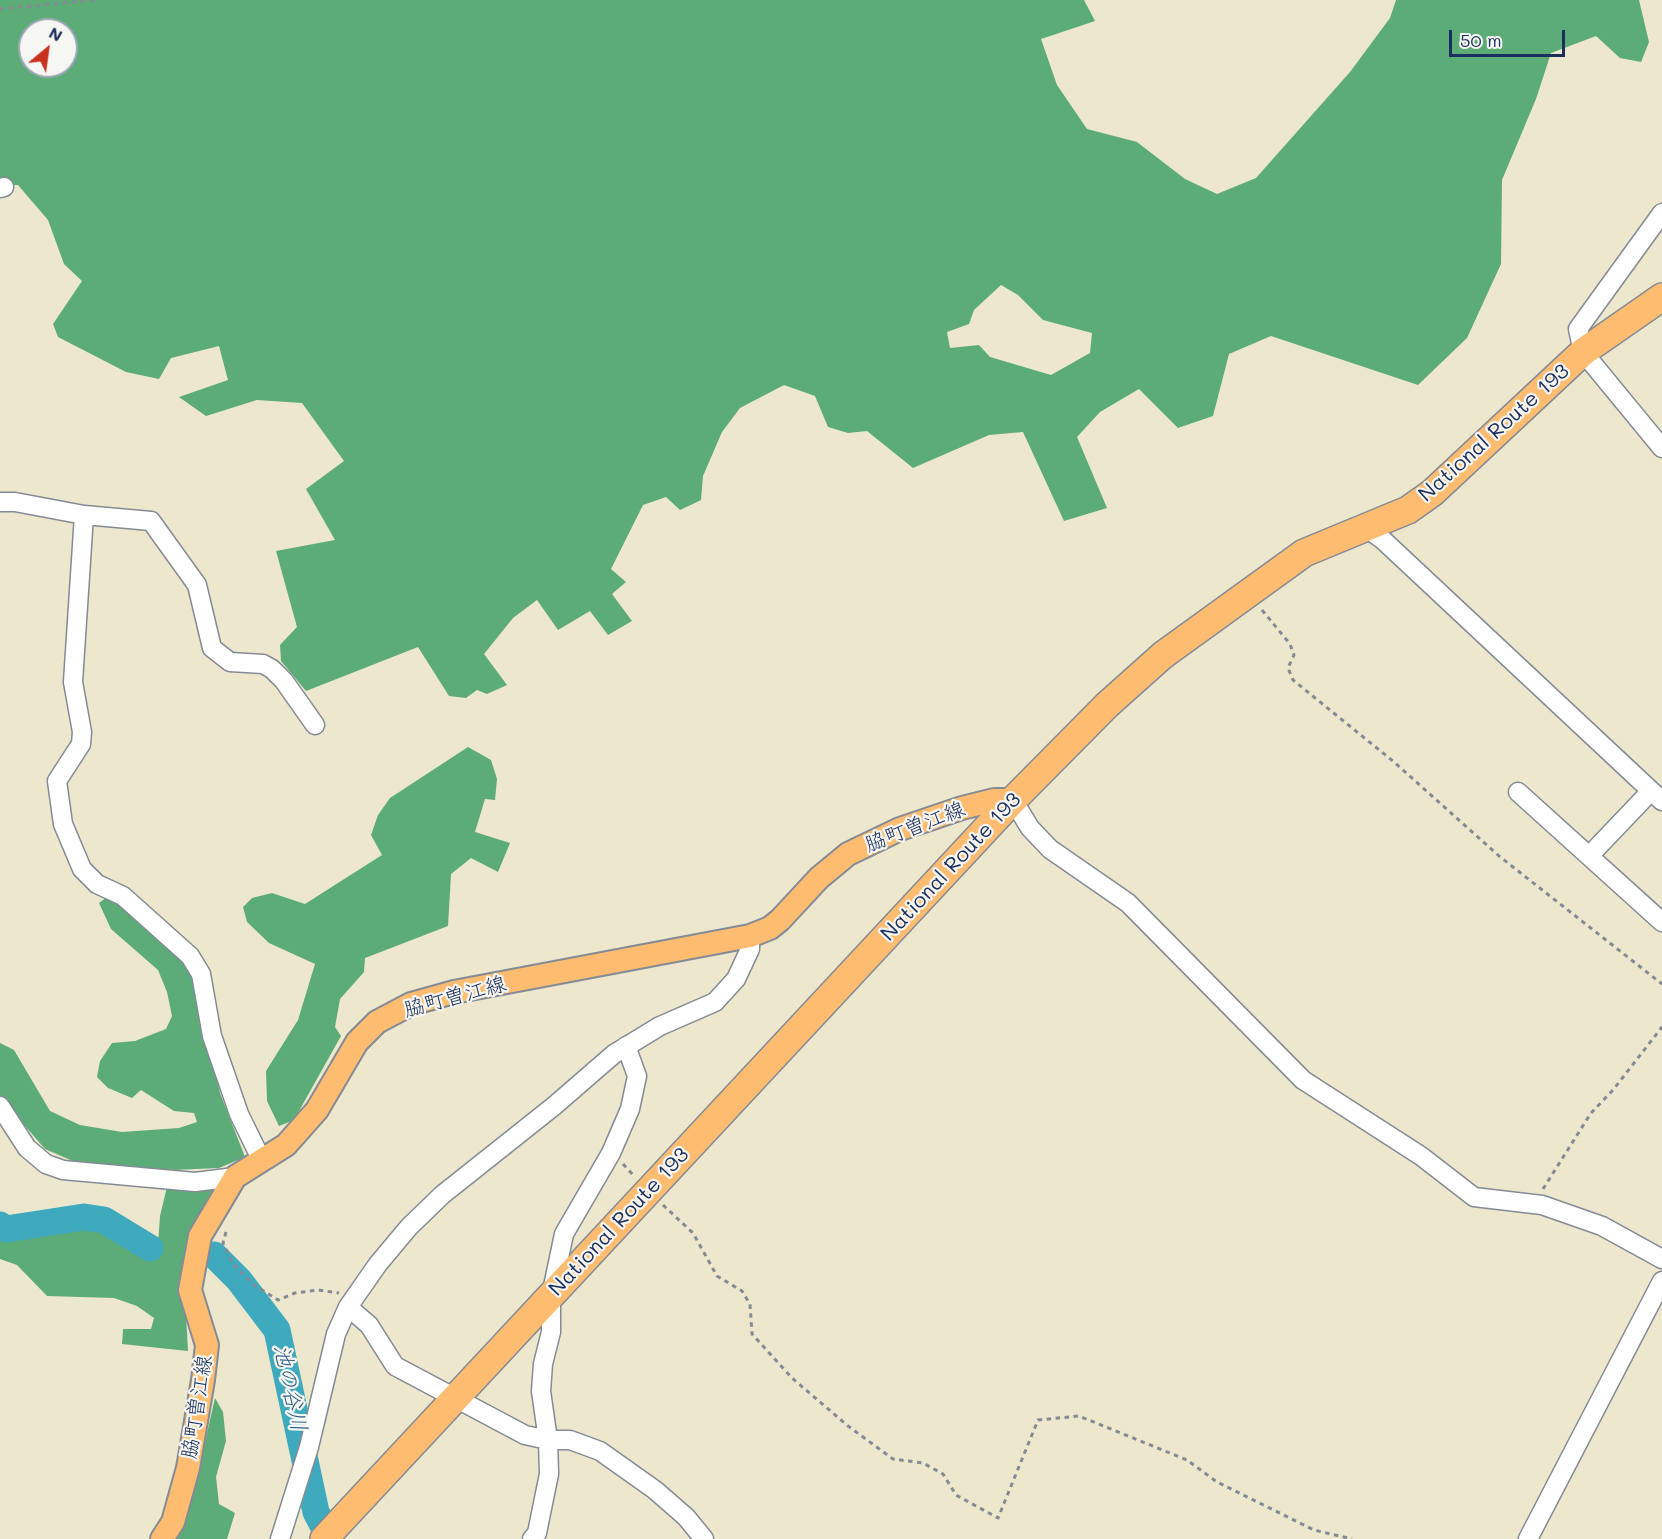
<!DOCTYPE html>
<meta charset="utf-8">
<style>
body{margin:0}
#map{position:relative;width:1662px;height:1539px;overflow:hidden;background:#ece7cd;font-family:Mali,sans-serif}
canvas{display:block}
.north{position:absolute;left:18px;top:18px;width:60px;height:60px;box-sizing:border-box;background:#f6f6f2;border:2px solid #9ea6b7;border-radius:50%;rotate:29deg;font-size:16px;font-weight:700;line-height:24px;text-align:center;color:#1b2f5e}
.north::after{content:'';display:block;margin:auto;width:21px;height:27px;background:#c8321e;clip-path:polygon(50% 0,100% 100%,50% 72%,0 100%)}
.scale{position:absolute;left:1449px;top:30px;width:116px;height:27px;box-sizing:border-box;border:3px solid #1b2f5e;border-top:0;padding-left:8px;font-size:18px;line-height:21px;white-space:nowrap;color:#1b2f5e;-webkit-text-stroke:4px #f6f6f2;paint-order:stroke}
</style>
<div id="map">
<canvas width="1662" height="1539"></canvas>
<div class="north">N</div>
<div class="scale">50 m</div>
</div>
<script>
const ctx = document.querySelector('canvas').getContext('2d');
ctx.lineJoin = 'round';
function paint(path, color) { ctx.fillStyle = color; ctx.fill(path, 'evenodd'); }
const shape = rows => new Path2D(rows.map(r => 'M' + r).join(''));
function stroke(path, color, width, dash) { ctx.strokeStyle = color; ctx.lineWidth = width; ctx.lineCap = dash ? 'butt' : 'round'; ctx.setLineDash(dash || []); ctx.stroke(path); }
function write(font, color, halo, rows, align = 'center') {
  ctx.font = font + ' Mali,"Klee One",sans-serif'; ctx.lineWidth = 4.5; ctx.setLineDash([]); ctx.textBaseline = 'middle'; ctx.strokeStyle = halo; ctx.fillStyle = color; for (const [text, x, y, turn = 0] of rows) {
    ctx.save(); ctx.translate(x, y); ctx.rotate((+turn || 0) * Math.PI / 180); ctx.textAlign = isNaN(turn) ? turn : align; if (halo) ctx.strokeText(text, 0, 0); ctx.fillText(text, 0, 0); ctx.restore();
  }
}
paint(shape([
 [0,0,1084,0,1095,21,1041,39,1057,85,1087,129,1137,142,1185,179,1217,194,1256,178,1350,72,1390,18,1396,0,1639,0,1649,42,1641,62,1620,58,1596,36,1551,53,1536,99,1502,180,1501,264,1467,338,1418,385,1271,336,1229,354,1213,416,1178,428,1139,389,1100,412,1077,437,1107,508,1064,521,1023,432,989,435,913,468,867,431,848,433,828,427,815,396,784,385,740,408,722,432,703,476,701,500,680,510,666,497,643,505,611,569,626,582,612,594,632,621,608,635,590,611,558,630,537,600,513,618,484,654,507,685,487,694,477,690,466,698,449,696,418,647,306,691,281,661,280,645,297,627,276,551,335,540,306,489,344,461,302,403,257,400,206,416,179,397,228,380,219,346,171,358,159,379,126,372,58,337,53,324,82,281,64,264,48,220,18,185,0,185],
 [30,30,66,30,66,66,30,66],
 [1001,285,1018,295,1043,320,1092,333,1090,353,1051,375,990,357,979,345,950,348,947,332,969,324,974,310],
 [468,747,491,760,497,779,495,800,485,799,475,832,510,843,498,872,471,858,451,874,448,926,365,958,364,972,340,999,335,1027,341,1036,294,1120,279,1126,267,1101,266,1071,298,1020,315,964,269,943,247,922,243,907,252,898,272,893,305,904,382,855,371,835,378,815,390,798],
 [110,895,191,967,220,1093,245,1157,219,1168,173,1170,122,1168,75,1162,45,1149,0,1097,0,1043,14,1050,50,1111,80,1125,122,1132,179,1128,197,1122,194,1113,174,1111,141,1090,132,1098,108,1088,97,1077,100,1061,112,1043,135,1041,166,1029,172,1016,167,992,158,970,111,929,99,903],
 [217,1186,184,1278,188,1351,122,1344,123,1329,151,1329,154,1318,137,1306,114,1298,47,1296,17,1265,0,1259,0,1233,20,1234,83,1224,105,1228,157,1260,160,1216,167,1187],
 [215,1398,223,1412,226,1441,216,1477,219,1504,235,1513,227,1539,177,1539,194,1491]
]), '#5cac78');
stroke(shape([
 [0,1225,6,1229,84,1217,104,1220,150,1248],
 [214,1255,239,1280,277,1330,316,1512,330,1539]
]), '#3fa9be', 27);
const minor = shape([
 [0,188,4,187],
 [1662,213,1578,329,1583,352,1662,448],
 [0,502,15,502,84,515,151,521,197,585,212,648,230,662,263,664,272,669,284,681,315,725],
 [84,515,73,682,82,732,81,744,57,781,63,824,82,869,97,884,123,896,190,956,201,974,212,1036,239,1114,262,1161],
 [1365,527,1383,540,1662,801],
 [1518,792,1662,922],
 [1013,800,1030,828,1050,849,1128,903,1303,1080,1421,1156,1474,1197,1542,1205,1602,1226,1662,1259],
 [1589,856,1651,791],
 [0,1106,27,1148,46,1164,63,1170,195,1182,235,1177],
 [348,1307,369,1325,395,1366,525,1435,548,1440,570,1440,600,1451,655,1490,686,1517,704,1539],
 [280,1539,309,1447,336,1334,348,1307,378,1264,409,1227,442,1195,554,1106,614,1054,660,1026,715,1002,736,979,750,949,750,936],
 [532,1539,537,1533,549,1474,548,1440,541,1391,543,1364,551,1332,551,1296,564,1234,611,1153,630,1109,637,1076,626,1046],
 [1528,1539,1662,1281]
]);
const major = shape([
 [162,1539,173,1522,188,1468,203,1380,207,1345,190,1290,200,1236,235,1177,286,1145,317,1110,357,1042,377,1022,411,1004,454,992,750,936,770,928,780,920,819,878,848,854,900,829,962,808,994,800,1013,800]
]);
const highway = shape([
 [324,1539,1013,800,1107,705,1163,655,1304,553,1408,510,1432,493,1583,352,1662,297]
]);
stroke(minor, '#848b96', 21);
stroke(major, '#848b96', 26);
stroke(highway, '#848b96', 30);
stroke(shape([
 [0,9,94,0],
 [1262,610,1290,644,1294,655,1288,668,1293,680,1394,762,1499,856,1662,984],
 [623,1164,635,1177],
 [1543,1189,1591,1113,1613,1090,1662,1027],
 [663,1205,693,1233,717,1276,742,1291,750,1304,752,1334,792,1378,848,1426,893,1459,923,1463,943,1474,956,1495,998,1518,1038,1420,1079,1416,1187,1460,1217,1482,1314,1530,1352,1539],
 [226,1232,223,1243,233,1264,254,1285,278,1300,295,1293,318,1290,339,1293]
]), '#848b96', 3, [4.5, 4.5]);
stroke(minor, '#fff', 18);
stroke(major, '#fdbc70', 22);
stroke(highway, '#fdbc70', 27);
write('21px', '#1b2f5e', '#f6f6f2', [
 ["National Route 193",1494,433,-42],
 ["脇町曽江線",915,827,-21],
 ["National Route 193",951,867,-47],
 ["脇町曽江線",455,997,-15],
 ["National Route 193",619,1222,-47],
 ["脇町曽江線",197,1407,-81]
]);
write('italic 22px', '#285a80', '#f6f6f2', [
 ["池の谷川",290,1388,78]
]);
</script>
